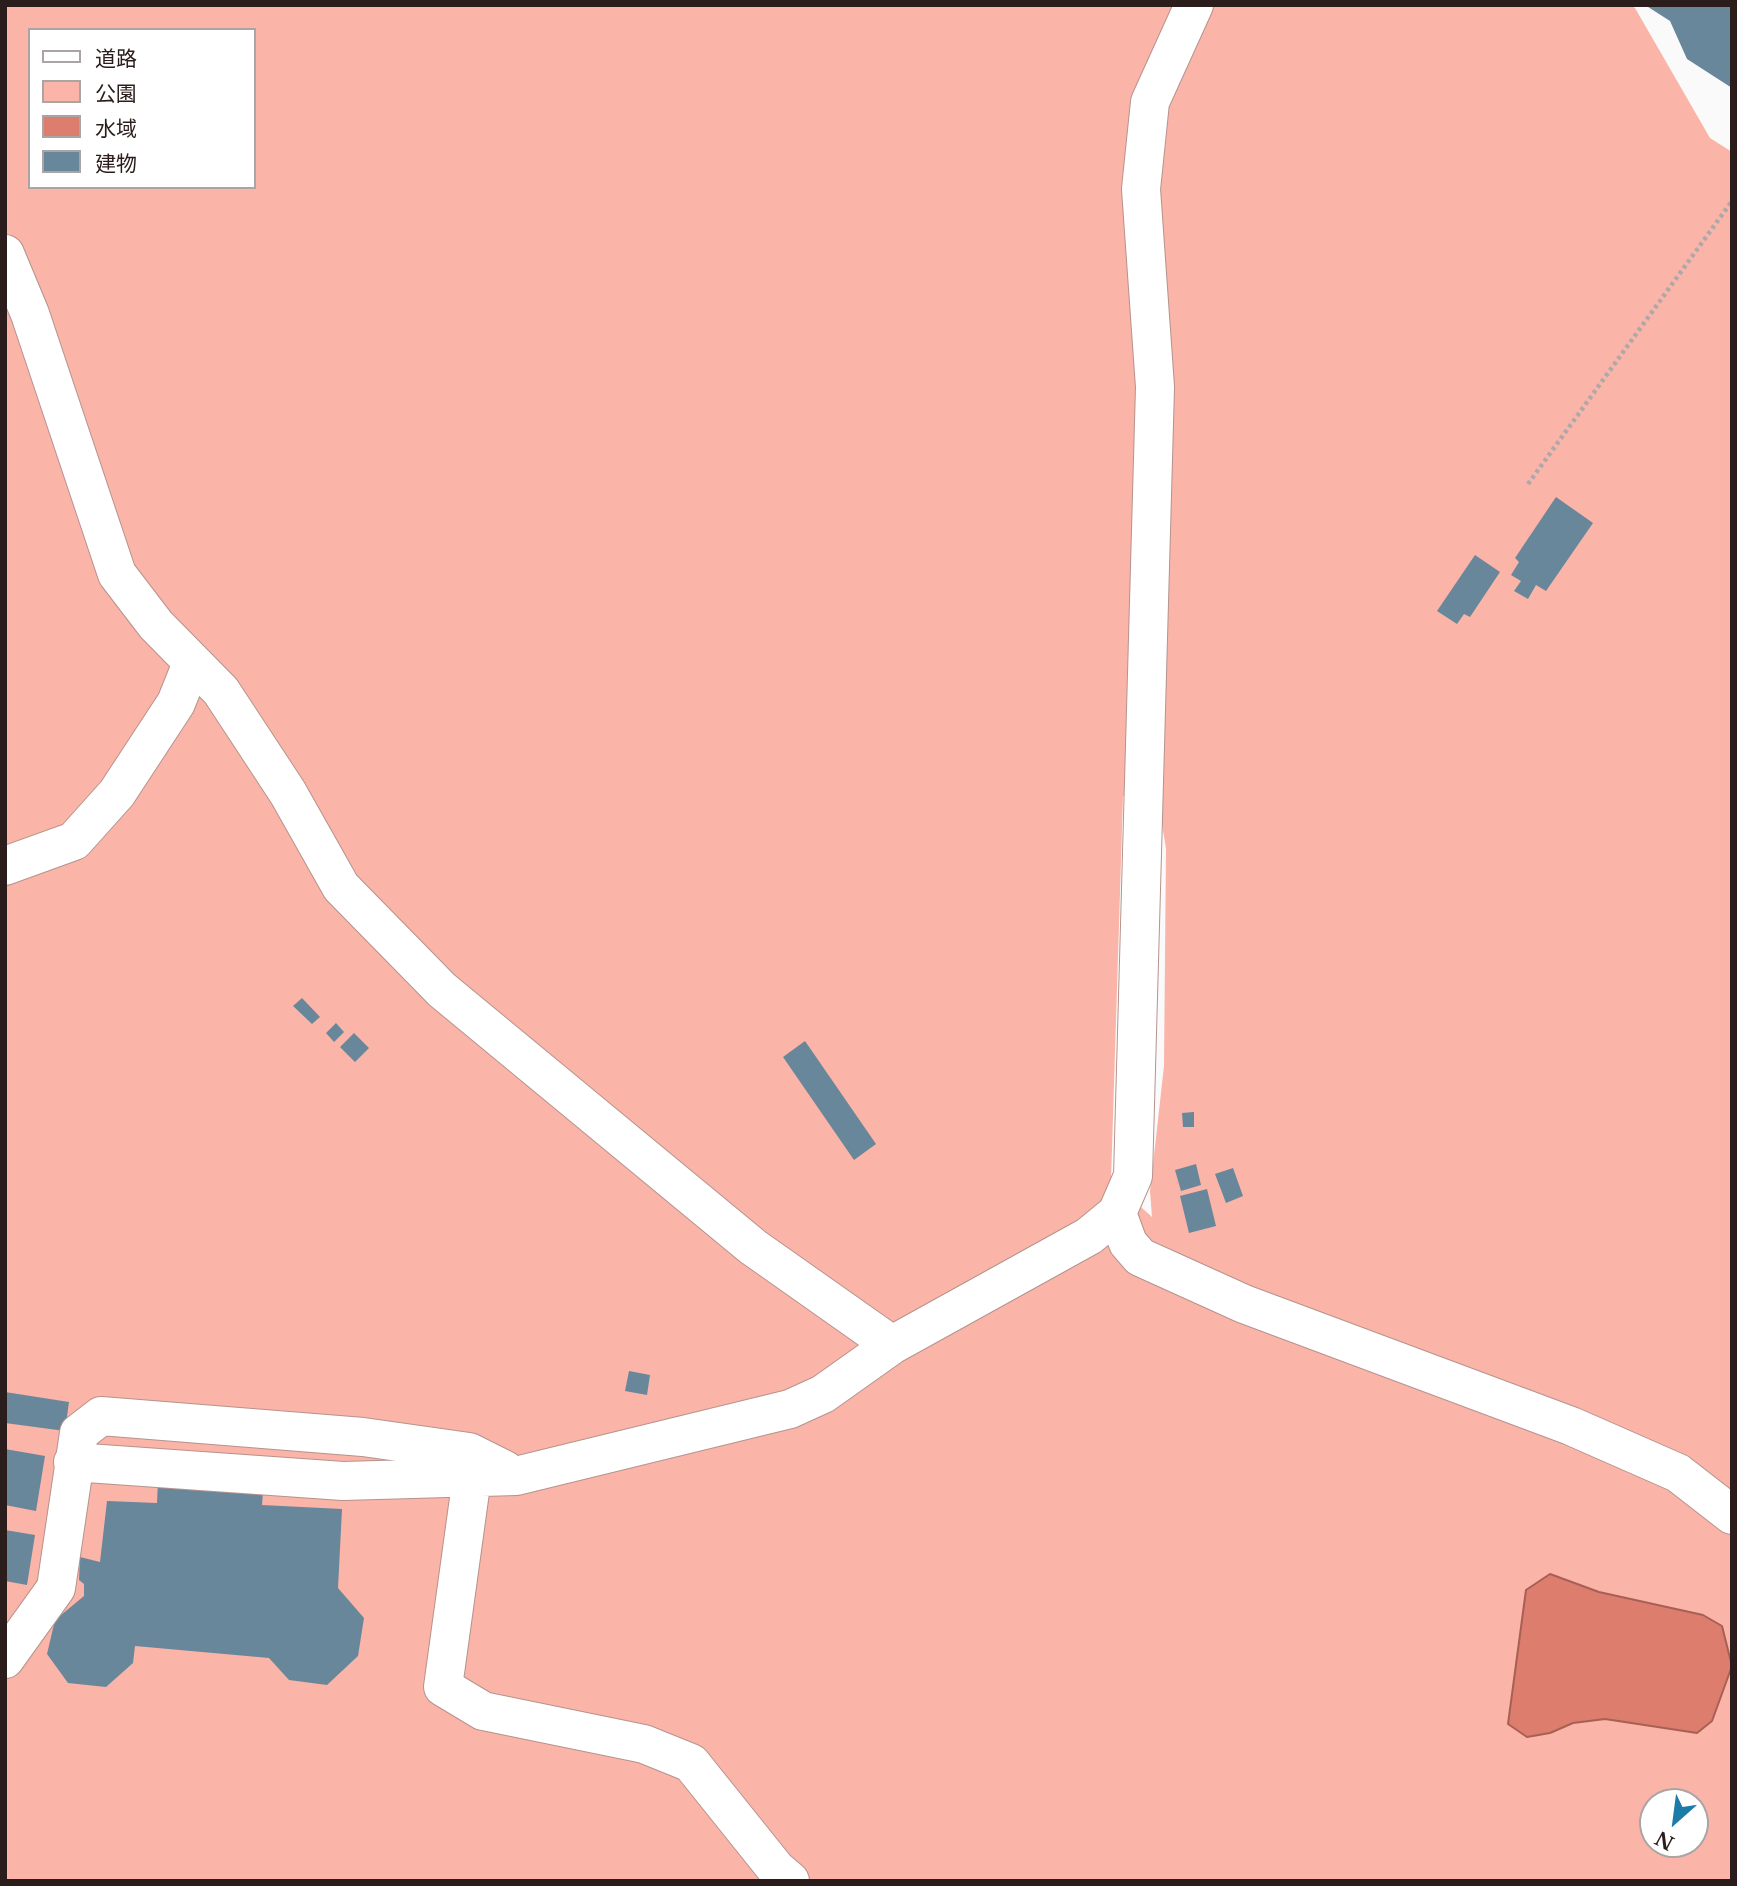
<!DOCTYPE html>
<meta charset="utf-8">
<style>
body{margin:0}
#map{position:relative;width:1737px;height:1886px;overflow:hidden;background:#fafafa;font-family:"Libre Baskerville","Noto Sans JP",serif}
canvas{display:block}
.frame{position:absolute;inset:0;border:7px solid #2b1d1b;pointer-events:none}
.legend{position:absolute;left:28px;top:28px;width:228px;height:161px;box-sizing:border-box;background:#fff;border:2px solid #aaa5a4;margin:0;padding:9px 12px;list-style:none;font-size:21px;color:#2b1d1b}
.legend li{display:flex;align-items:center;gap:14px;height:35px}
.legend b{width:35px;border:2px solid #aaa5a4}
.north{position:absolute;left:1639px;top:1788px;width:70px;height:70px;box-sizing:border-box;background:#fff;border:2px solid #aaa5a4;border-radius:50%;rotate:208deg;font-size:19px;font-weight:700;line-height:28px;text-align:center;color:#2b1d1b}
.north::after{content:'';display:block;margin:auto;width:24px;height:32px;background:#1d7ba8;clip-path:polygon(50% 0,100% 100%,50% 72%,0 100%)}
</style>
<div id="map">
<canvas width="1737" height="1886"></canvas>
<div class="frame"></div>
<ul class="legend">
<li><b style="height:9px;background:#fff"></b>道路</li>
<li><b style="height:19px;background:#fab4a8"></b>公園</li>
<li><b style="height:19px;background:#dd7d6e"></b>水域</li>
<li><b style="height:19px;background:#69879a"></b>建物</li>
</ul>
<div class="north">N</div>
</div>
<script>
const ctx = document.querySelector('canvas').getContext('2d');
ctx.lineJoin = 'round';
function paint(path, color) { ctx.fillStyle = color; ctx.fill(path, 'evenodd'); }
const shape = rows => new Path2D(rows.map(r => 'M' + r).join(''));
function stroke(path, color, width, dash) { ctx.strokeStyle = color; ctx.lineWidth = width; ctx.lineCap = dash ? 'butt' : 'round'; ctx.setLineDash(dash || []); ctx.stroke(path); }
paint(shape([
 [5,5,1631,5,1635,8,1710,138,1732,152,1732,1881,5,1881],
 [30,30,254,30,254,187,30,187],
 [1123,796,1160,811,1166,849,1164,1066,1150,1191,1152,1217,1111,1180],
 [1653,1802,1695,1802,1695,1844,1653,1844]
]), '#fab4a8');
const water = shape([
 [1550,1574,1599,1592,1703,1615,1722,1626,1732,1666,1712,1721,1697,1733,1605,1719,1573,1723,1550,1733,1527,1737,1508,1724,1526,1590,1550,1574]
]);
paint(water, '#dd7d6e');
stroke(water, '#a86055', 2);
paint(shape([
 [1645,5,1732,5,1732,88,1687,59,1670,21],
 [1556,497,1593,523,1546,591,1536,585,1528,599,1514,591,1521,581,1511,575,1519,562,1515,558],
 [1475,555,1500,572,1470,617,1464,614,1457,624,1437,611],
 [302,998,320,1017,312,1024,293,1006],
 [336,1023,344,1032,334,1042,326,1033],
 [354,1033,369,1048,355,1062,340,1047],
 [805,1041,876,1144,854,1160,783,1057],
 [1194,1112,1194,1127,1183,1127,1182,1113],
 [1196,1164,1201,1185,1181,1191,1175,1170],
 [1233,1168,1243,1196,1226,1203,1215,1174],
 [1207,1189,1216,1226,1189,1233,1180,1196],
 [629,1371,650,1375,647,1395,625,1391],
 [5,1392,69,1402,65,1431,5,1423],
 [5,1449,45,1456,36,1511,5,1505],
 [159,1459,265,1465,262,1505,342,1509,338,1588,364,1618,358,1656,327,1685,289,1680,269,1658,135,1646,133,1663,106,1687,68,1683,47,1654,55,1620,84,1596,84,1584,79,1580,80,1557,100,1562,107,1501,157,1503],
 [5,1530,35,1535,27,1585,5,1581]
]), '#69879a');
const minor = shape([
 [5,254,30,314,117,574,156,625,221,691,288,793,341,887,442,990,753,1247,892,1345],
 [5,866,74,841,117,793,176,703,192,663],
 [1117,1213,1128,1243,1140,1257,1244,1304,1571,1426,1678,1473,1732,1515],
 [73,1462,343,1481,516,1476,790,1409,823,1394,892,1345,1089,1236,1117,1213,1133,1176,1155,387,1141,189,1150,102,1194,5],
 [472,1477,443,1687,483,1711,644,1744,691,1763,776,1869,790,1881],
 [5,1659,56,1588,79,1433,101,1416,363,1437,469,1452,505,1470]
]);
stroke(minor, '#b6938d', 40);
stroke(shape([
 [1528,484,1732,201]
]), '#aea8a8', 4.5, [3.5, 3.5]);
stroke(minor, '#fff', 38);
</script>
